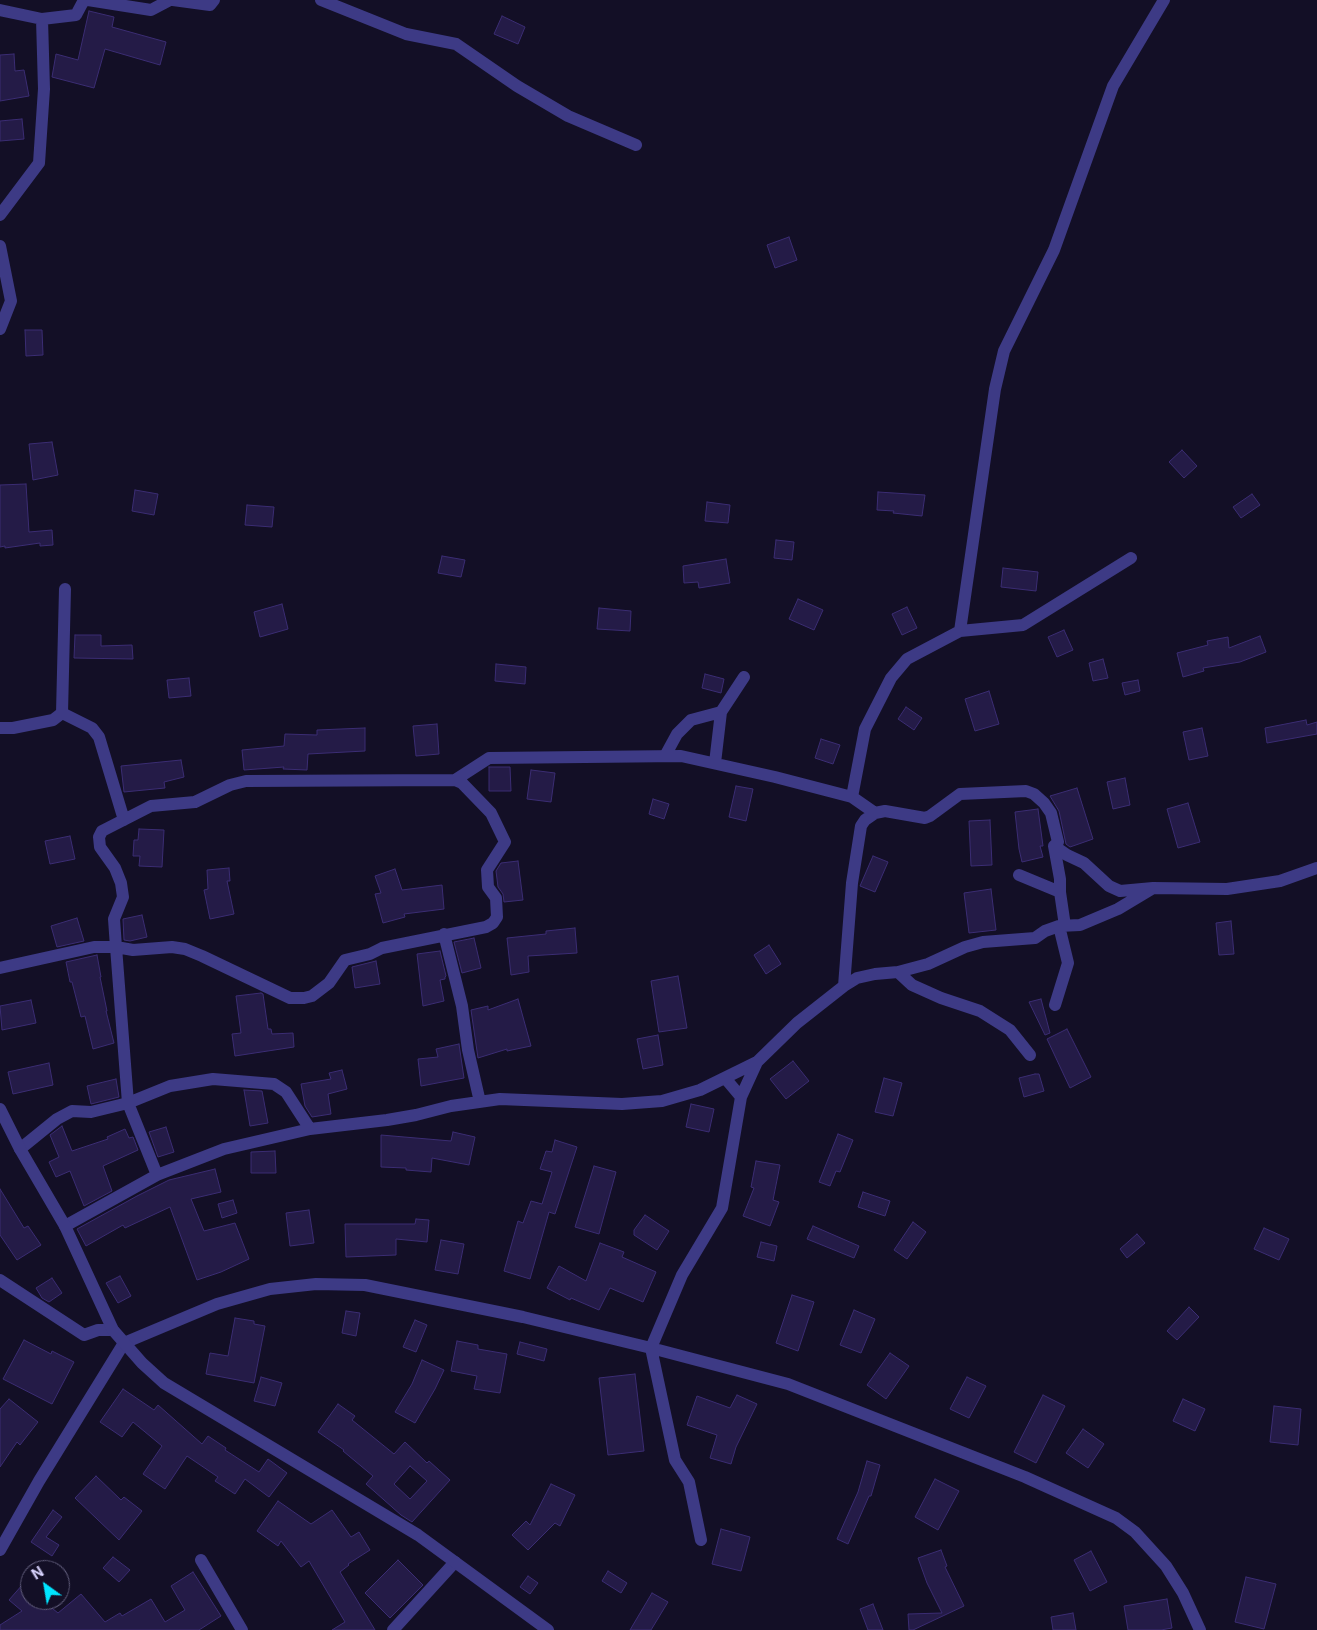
<!DOCTYPE html>
<style>
body{margin:0}
#map{position:relative;width:1317px;height:1630px;overflow:hidden;background:#130f26;font-family:Inter,sans-serif}
canvas{display:block}
.north{position:absolute;left:20px;top:1560px;width:50px;height:50px;box-sizing:border-box;background:#130f26;border:1px solid #625e7d;border-radius:50%;rotate:328deg;font-size:14px;font-weight:700;line-height:20px;text-align:center;color:#d9d4ff}
.north::after{content:'';display:block;margin:auto;width:18px;height:22px;background:#00e5ff;clip-path:polygon(50% 0,100% 100%,50% 72%,0 100%)}
</style>
<div id="map">
<canvas width="1317" height="1630"></canvas>
<div class="north">N</div>
</div>
<script>
const ctx = document.querySelector('canvas').getContext('2d');
ctx.lineJoin = 'round';
function paint(path, color) { ctx.fillStyle = color; ctx.fill(path, 'evenodd'); }
const shape = rows => new Path2D(rows.map(r => 'M' + r).join(''));
function stroke(path, color, width, dash) { ctx.strokeStyle = color; ctx.lineWidth = width; ctx.lineCap = dash ? 'butt' : 'round'; ctx.setLineDash(dash || []); ctx.stroke(path); }
const building = shape([
 [89,11,114,17,112,27,166,42,160,65,105,49,94,88,52,77,56,54,78,60,89,11],
 [502,16,525,27,518,44,494,34,502,16],
 [14,54,15,71,24,70,29,96,0,101,0,55,14,54],
 [22,119,24,139,0,141,0,121,22,119],
 [789,237,797,260,775,268,767,245,789,237],
 [25,330,42,330,43,355,26,356,25,330],
 [52,442,58,475,33,480,29,444,52,442],
 [1182,450,1197,466,1184,478,1169,462,1182,450],
 [26,484,29,532,52,530,53,545,40,546,40,543,5,548,5,546,0,547,0,485,26,484],
 [135,490,158,494,154,515,132,511,135,490],
 [878,492,925,495,922,516,893,513,894,511,877,510,878,492],
 [1252,494,1260,505,1241,518,1233,507,1252,494],
 [707,502,730,505,728,523,705,521,707,502],
 [247,505,274,507,272,527,245,525,247,505],
 [776,540,794,542,792,560,774,558,776,540],
 [442,556,465,560,461,577,438,573,442,556],
 [726,559,730,583,699,588,698,582,684,583,683,566,726,559],
 [1003,568,1038,572,1036,591,1001,587,1003,568],
 [798,599,823,610,814,630,789,619,798,599],
 [282,604,288,629,260,637,254,612,282,604],
 [907,607,917,628,902,635,892,614,907,607],
 [599,608,631,611,630,631,597,629,599,608],
 [1064,630,1073,650,1057,657,1048,637,1064,630],
 [75,635,101,635,101,646,132,645,133,659,74,658,75,635],
 [1260,636,1266,652,1240,662,1203,668,1204,671,1183,677,1177,653,1208,645,1207,641,1228,637,1229,648,1260,636],
 [1103,659,1108,678,1093,681,1089,663,1103,659],
 [496,664,526,667,525,684,495,681,496,664],
 [705,674,724,679,721,693,702,688,705,674],
 [189,678,191,696,169,698,167,680,189,678],
 [1138,680,1140,691,1125,695,1122,683,1138,680],
 [989,691,999,724,975,731,965,699,989,691],
 [906,707,922,718,914,730,898,719,906,707],
 [1306,720,1307,725,1317,722,1317,734,1267,743,1265,728,1306,720],
 [437,724,439,754,416,756,413,726,437,724],
 [365,728,365,751,308,754,307,770,283,769,284,767,244,770,242,750,284,746,285,734,317,735,317,730,365,728],
 [1202,728,1208,756,1189,760,1183,732,1202,728],
 [821,739,840,745,833,764,815,758,821,739],
 [181,760,184,777,164,782,165,788,124,792,121,766,181,760],
 [489,767,510,767,511,791,489,791,489,767],
 [531,770,555,773,551,802,527,799,531,770],
 [1125,778,1130,805,1113,809,1107,782,1125,778],
 [736,786,753,789,746,821,729,817,736,786],
 [1077,788,1093,839,1070,847,1066,844,1059,811,1050,796,1077,788],
 [653,799,669,804,664,819,649,814,653,799],
 [1188,803,1200,842,1178,848,1167,809,1188,803],
 [1038,809,1043,846,1040,846,1043,857,1022,862,1019,849,1015,812,1038,809],
 [990,820,992,865,971,866,969,821,990,820],
 [139,829,164,830,162,867,139,866,140,856,133,856,134,840,138,840,139,829],
 [70,836,75,859,50,864,45,841,70,836],
 [873,856,888,862,875,892,860,886,873,856],
 [518,861,523,900,504,902,503,894,498,887,496,871,501,863,518,861],
 [229,868,230,881,227,881,234,914,210,919,204,890,208,889,207,870,229,868],
 [395,869,402,890,442,885,444,909,404,914,405,917,383,923,375,894,381,893,375,876,395,869],
 [991,889,996,930,969,933,964,893,991,889],
 [142,915,147,937,130,941,124,940,123,919,142,915],
 [77,918,84,941,57,947,51,926,77,918],
 [1231,921,1234,954,1219,955,1216,923,1231,921],
 [575,928,577,953,528,956,529,972,511,975,507,938,546,934,546,931,575,928],
 [474,938,481,968,462,973,454,942,474,938],
 [769,945,781,964,766,974,754,955,769,945],
 [440,951,446,976,445,977,445,979,440,980,444,1001,423,1006,417,954,440,951],
 [97,955,101,977,100,977,107,1011,106,1011,114,1043,93,1049,85,1016,81,1017,72,982,70,982,66,962,97,955],
 [376,961,380,984,355,988,352,967,376,961],
 [678,976,687,1028,659,1032,651,981,678,976],
 [261,993,263,994,268,1029,271,1029,272,1034,293,1033,294,1047,235,1056,232,1034,241,1033,236,996,261,993],
 [518,999,531,1046,507,1051,507,1049,478,1058,471,1010,488,1006,488,1010,518,999],
 [1041,999,1050,1033,1045,1035,1029,1002,1041,999],
 [31,1000,36,1023,2,1030,0,1006,31,1000],
 [1067,1029,1091,1077,1070,1088,1047,1039,1067,1029],
 [658,1035,663,1065,643,1069,637,1039,658,1035],
 [459,1044,464,1078,421,1086,418,1059,438,1057,436,1049,459,1044],
 [793,1061,809,1081,786,1099,770,1079,793,1061],
 [49,1063,53,1085,13,1094,8,1072,49,1063],
 [342,1070,347,1089,328,1094,331,1114,312,1117,305,1106,301,1084,331,1079,329,1073,342,1070],
 [1035,1074,1039,1074,1044,1091,1024,1097,1019,1078,1035,1074],
 [884,1078,902,1083,893,1116,875,1112,884,1078],
 [116,1079,119,1097,91,1104,87,1086,116,1079],
 [244,1090,262,1091,268,1123,250,1126,244,1090],
 [691,1104,714,1109,709,1132,686,1127,691,1104],
 [62,1126,72,1151,108,1139,107,1137,125,1129,129,1138,133,1137,138,1150,103,1166,112,1191,84,1206,70,1171,56,1177,49,1162,59,1157,50,1135,62,1126],
 [166,1127,174,1152,158,1157,149,1132,166,1127],
 [453,1132,475,1137,469,1165,432,1158,431,1172,406,1170,406,1168,381,1167,381,1135,451,1141,453,1132],
 [838,1134,853,1140,840,1172,836,1171,830,1186,819,1182,838,1134],
 [555,1140,577,1147,555,1214,549,1212,530,1279,504,1271,518,1221,523,1223,531,1201,542,1204,552,1172,540,1169,546,1151,552,1152,555,1140],
 [275,1151,276,1173,251,1173,251,1152,275,1151],
 [756,1161,780,1165,773,1200,779,1202,770,1226,743,1216,754,1188,751,1187,756,1161],
 [594,1166,616,1172,599,1234,575,1227,594,1166],
 [215,1169,221,1192,191,1199,204,1231,235,1223,249,1259,221,1272,197,1280,170,1207,125,1228,123,1225,86,1246,77,1229,137,1196,169,1180,215,1169],
 [0,1189,24,1228,28,1226,41,1245,17,1260,0,1235,0,1189],
 [863,1192,890,1201,885,1216,858,1207,863,1192],
 [233,1200,237,1213,222,1218,218,1204,233,1200],
 [309,1210,314,1243,290,1246,286,1213,309,1210],
 [645,1215,669,1231,657,1250,634,1235,634,1230,645,1215],
 [416,1219,429,1220,427,1242,396,1239,396,1255,346,1257,345,1224,415,1224,416,1219],
 [913,1222,926,1232,907,1259,894,1250,913,1222],
 [813,1226,859,1246,854,1258,807,1239,813,1226],
 [1264,1228,1289,1239,1279,1260,1254,1249,1264,1228],
 [1137,1234,1145,1243,1127,1258,1120,1249,1137,1234],
 [441,1240,464,1244,458,1274,435,1270,441,1240],
 [761,1242,777,1246,774,1261,757,1257,761,1242],
 [600,1243,624,1252,622,1257,656,1272,643,1302,610,1288,599,1310,571,1298,570,1300,547,1288,559,1266,586,1281,600,1243],
 [120,1276,131,1296,118,1303,106,1283,120,1276],
 [52,1278,62,1293,49,1302,42,1298,36,1288,52,1278],
 [792,1295,814,1302,798,1351,776,1343,792,1295],
 [1189,1307,1199,1317,1177,1340,1167,1331,1189,1307],
 [854,1310,875,1319,861,1353,840,1345,854,1310],
 [346,1311,360,1313,356,1336,342,1333,346,1311],
 [235,1318,254,1321,254,1324,265,1326,254,1383,206,1374,210,1353,228,1356,235,1318],
 [415,1320,427,1325,416,1352,403,1347,415,1320],
 [24,1340,51,1354,52,1351,74,1362,52,1404,3,1379,24,1340],
 [457,1341,478,1345,478,1349,507,1354,500,1393,474,1389,477,1376,451,1371,457,1341],
 [520,1342,547,1349,544,1361,517,1354,520,1342],
 [890,1353,909,1366,886,1399,867,1385,890,1353],
 [422,1360,444,1370,435,1389,415,1423,395,1412,412,1384,422,1360],
 [635,1374,644,1451,608,1455,599,1378,635,1374],
 [261,1377,282,1383,275,1406,254,1401,261,1377],
 [967,1377,986,1386,969,1418,950,1409,967,1377],
 [123,1389,154,1410,158,1405,202,1444,208,1436,226,1448,225,1450,259,1472,268,1459,287,1473,269,1497,245,1479,235,1494,215,1481,218,1477,187,1456,165,1489,143,1474,162,1446,133,1422,122,1437,100,1422,123,1389],
 [737,1395,757,1404,736,1447,731,1464,710,1458,717,1435,687,1425,697,1396,730,1408,737,1395],
 [1043,1395,1065,1406,1036,1463,1014,1452,1043,1395],
 [9,1399,38,1422,20,1445,17,1442,0,1467,0,1409,9,1399],
 [1183,1399,1205,1409,1195,1431,1173,1421,1183,1399],
 [338,1404,355,1416,352,1420,394,1454,405,1442,427,1463,429,1461,450,1480,412,1522,401,1515,366,1484,373,1476,343,1451,344,1450,318,1432,338,1404],
 [410,1466,427,1481,410,1499,394,1484,410,1466],
 [1274,1406,1301,1409,1298,1445,1270,1442,1274,1406],
 [1083,1429,1104,1444,1088,1468,1066,1453,1083,1429],
 [867,1461,880,1465,871,1496,869,1496,848,1544,837,1539,858,1492,867,1461],
 [96,1476,121,1500,124,1497,142,1511,119,1540,75,1498,96,1476],
 [935,1479,959,1491,938,1530,915,1517,935,1479],
 [551,1484,575,1495,560,1526,555,1523,528,1550,512,1535,526,1521,530,1525,551,1484],
 [278,1501,311,1524,332,1510,351,1537,359,1532,370,1550,348,1564,349,1565,340,1572,375,1630,332,1630,345,1622,309,1561,301,1567,281,1541,278,1546,257,1531,278,1501],
 [53,1510,62,1517,46,1537,59,1545,52,1556,31,1542,53,1510],
 [721,1529,750,1537,741,1571,712,1564,721,1529],
 [941,1550,947,1566,945,1567,964,1606,913,1630,909,1630,908,1614,942,1613,927,1583,918,1558,941,1550],
 [1091,1551,1107,1582,1090,1591,1074,1560,1091,1551],
 [113,1557,130,1570,119,1582,103,1568,113,1557],
 [398,1560,423,1585,390,1618,365,1593,398,1560],
 [608,1571,627,1583,621,1593,602,1581,608,1571],
 [193,1572,221,1616,199,1630,0,1630,0,1625,22,1611,9,1600,23,1584,30,1590,30,1600,42,1600,58,1613,81,1594,105,1622,120,1613,122,1616,151,1599,165,1622,185,1610,171,1586,193,1572],
 [528,1576,538,1583,530,1594,520,1587,528,1576],
 [1246,1577,1276,1584,1264,1629,1235,1622,1246,1577],
 [652,1593,668,1602,651,1630,630,1630,652,1593],
 [1167,1599,1172,1628,1161,1630,1128,1630,1124,1606,1167,1599],
 [873,1604,883,1630,868,1630,860,1609,873,1604],
 [1073,1613,1076,1630,1053,1630,1051,1617,1073,1613]
]);
paint(building, '#241b47');
stroke(building, '#3b2d73', 1);
stroke(shape([
 [88,0,151,10,170,0],
 [173,0,210,5,214,0],
 [321,0,406,34,456,44,517,86,568,116,636,145],
 [0,10,42,19,76,15,84,0],
 [0,215,39,163,44,89,42,19],
 [0,246,11,301,0,329],
 [960,631,995,389,1004,351,1054,250,1113,86,1164,0],
 [62,713,92,728,99,737,124,820],
 [62,713,65,589],
 [0,728,13,728,53,720,62,713],
 [665,756,677,734,691,720,721,712,744,677],
 [715,763,721,712],
 [455,780,489,758,681,756,775,777,852,797,875,813],
 [852,797,865,729,891,678,907,659,960,631,1023,625,1131,558],
 [1054,846,1060,879,1060,892,1065,926],
 [1019,875,1060,892],
 [444,934,462,1006,468,1050,480,1102],
 [0,968,94,947,116,947,133,950,172,947,185,949,202,956,290,998,304,998,312,996,329,983,345,960,370,954,382,948,486,927,493,923,497,917,496,898,488,887,487,870,505,842,491,813,462,783,455,780,246,781,230,785,195,802,151,806,102,831,99,837,100,847,115,868,121,883,123,897,114,919,116,947,128,1103,157,1175],
 [898,972,912,985,941,998,980,1011,1010,1030,1030,1055],
 [844,986,852,883,861,826,865,820,875,813,885,811,925,818,930,816,960,794,1026,791,1034,794,1044,803,1051,813,1058,842,1054,846,1067,855,1084,863,1109,886,1120,891,1153,888,1227,889,1280,881,1317,868],
 [1055,1005,1068,963,1059,926],
 [725,1078,741,1097],
 [20,1149,57,1119,72,1111,91,1112,128,1103,170,1086,213,1079,274,1084,286,1092,310,1129],
 [65,1226,157,1175,224,1149,310,1129,387,1120,416,1115,451,1106,500,1099,622,1104,662,1101,700,1090,757,1062,797,1023,844,986,857,978,875,974,898,972,928,964,965,947,983,942,1035,938,1045,931,1059,926,1080,925,1118,909,1153,888],
 [0,1280,84,1335,98,1330,113,1330],
 [701,1540,689,1482,675,1460,651,1348,682,1275,722,1208,741,1097,757,1062],
 [0,1550,39,1481,124,1343,217,1304,270,1289,316,1284,365,1285,523,1317,651,1348,788,1384,1025,1477,1116,1518,1135,1532,1166,1566,1183,1593,1200,1630],
 [201,1560,242,1630],
 [393,1630,455,1562]
]), '#3d3a85', 12);
stroke(shape([
 [0,1109,20,1149,65,1226,113,1330,142,1363,164,1383,418,1535,548,1630]
]), '#3d3a85', 12);
</script>
